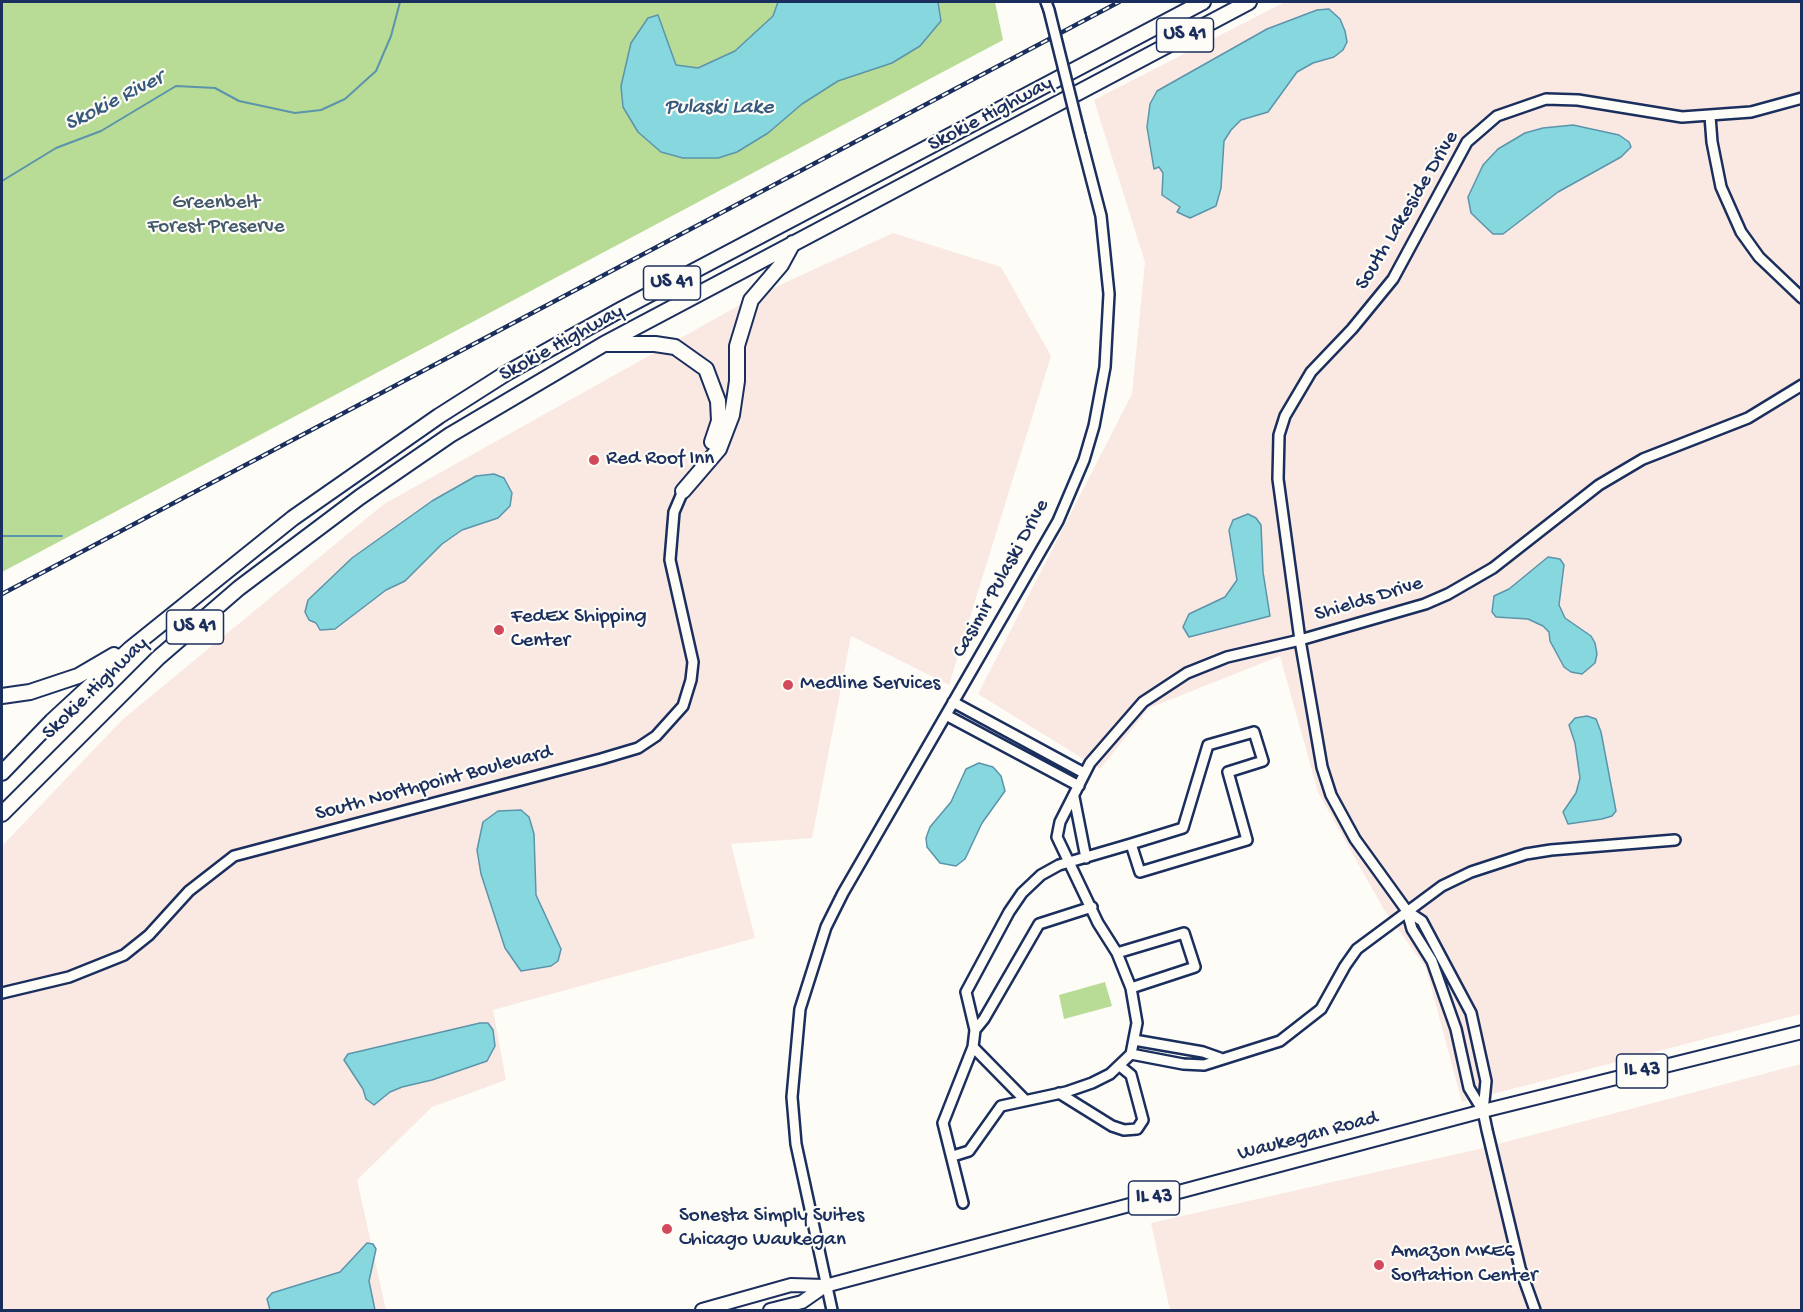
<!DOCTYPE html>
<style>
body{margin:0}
#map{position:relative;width:1803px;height:1312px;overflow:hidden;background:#fdfcf7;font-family:"Gochi Hand",sans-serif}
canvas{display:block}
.frame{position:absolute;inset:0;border:3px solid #1b2f5e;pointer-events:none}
</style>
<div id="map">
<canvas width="1803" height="1312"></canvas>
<div class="frame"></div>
</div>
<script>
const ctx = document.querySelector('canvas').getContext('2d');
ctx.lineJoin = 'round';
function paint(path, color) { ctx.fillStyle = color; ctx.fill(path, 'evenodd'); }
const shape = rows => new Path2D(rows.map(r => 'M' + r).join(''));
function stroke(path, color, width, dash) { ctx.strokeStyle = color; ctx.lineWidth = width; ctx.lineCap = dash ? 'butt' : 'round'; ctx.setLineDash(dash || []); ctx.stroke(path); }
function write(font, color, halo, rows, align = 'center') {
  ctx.font = font + ' "Gochi Hand",sans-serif'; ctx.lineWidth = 4.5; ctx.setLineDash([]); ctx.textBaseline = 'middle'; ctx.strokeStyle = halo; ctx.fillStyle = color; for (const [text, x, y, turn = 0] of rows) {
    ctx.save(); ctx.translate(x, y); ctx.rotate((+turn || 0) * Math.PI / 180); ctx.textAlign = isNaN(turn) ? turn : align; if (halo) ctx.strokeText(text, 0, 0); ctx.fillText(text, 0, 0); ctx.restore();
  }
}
paint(shape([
 [1285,2,1801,2,1801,1014,1462,1102,1426,968,1383,908,1318,792,1280,656,1149,708,1100,769,978,694,1132,394,1145,262,1094,100],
 [893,233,1001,267,1051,356,949,685,851,636,812,838,731,844,755,938,493,1010,506,1080,432,1107,357,1180,386,1310,2,1310,2,846,122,720,384,504,754,297],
 [1801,1064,1801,1310,1170,1310,1151,1223,1479,1149]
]), '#fae8e2');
paint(shape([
 [2,2,995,2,1003,40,2,572],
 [1105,982,1112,1006,1064,1019,1059,995]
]), '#b8db95');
const water = shape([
 [778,2,938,2,941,21,920,46,892,63,838,81,802,104,768,133,737,152,718,158,683,158,661,152,638,132,623,107,621,86,631,43,648,18,658,15,676,65,698,68,735,51,773,16,778,2],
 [1329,9,1340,19,1345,31,1347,42,1343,50,1334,57,1313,63,1297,72,1268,112,1241,120,1231,130,1224,141,1221,188,1216,206,1190,218,1177,212,1180,207,1162,195,1163,173,1159,167,1154,169,1147,127,1150,104,1157,91,1267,29,1317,10,1329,9],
 [1573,125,1619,135,1629,142,1631,147,1621,157,1558,192,1503,234,1493,234,1471,213,1468,197,1483,165,1498,149,1525,133,1543,128,1573,125],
 [494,474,504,478,512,493,510,506,498,518,462,530,442,544,405,581,386,590,335,629,320,630,316,623,309,620,305,612,308,600,352,558,432,501,476,476,494,474],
 [1248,514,1256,518,1261,525,1263,572,1270,616,1189,637,1183,627,1189,614,1225,597,1237,580,1229,530,1233,520,1248,514],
 [1548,557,1560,559,1564,565,1559,605,1565,618,1591,636,1595,643,1597,654,1595,663,1582,674,1571,672,1564,667,1550,641,1549,632,1543,626,1528,619,1496,617,1492,612,1494,596,1509,589,1548,557],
 [1587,716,1596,719,1601,732,1616,811,1612,816,1602,819,1568,824,1563,812,1576,793,1580,778,1575,743,1569,725,1575,718,1587,716],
 [979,763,993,767,1001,776,1005,791,982,823,965,859,956,866,940,863,927,847,926,838,930,827,951,802,966,769,979,763],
 [521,810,529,817,534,834,536,895,561,949,558,961,551,966,521,971,505,948,481,874,477,850,483,822,498,811,521,810],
 [480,1023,488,1023,493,1030,495,1046,487,1061,432,1080,402,1087,390,1092,374,1105,366,1099,363,1089,344,1060,348,1054,480,1023],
 [367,1243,373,1244,376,1249,369,1281,375,1310,270,1310,267,1299,272,1293,340,1272,367,1243]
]);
paint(water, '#86d8de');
stroke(water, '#5b94ab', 1.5);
stroke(shape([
 [480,2,486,2],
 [2,181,56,148,101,131,176,86,215,88,239,101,295,113,321,110,345,99,376,71,391,36,400,2],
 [2,536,62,536]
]), '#5b94ab', 2);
const minor = shape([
 [1046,2,1049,10],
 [1710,116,1712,142,1721,187,1741,232,1759,257,1802,298],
 [953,702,1084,773],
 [946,715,1079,786],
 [1254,732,1263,761,1228,772,1247,840,1140,872,1131,844,1183,828,1208,745,1254,732],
 [1074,797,1086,858],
 [1407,911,1412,929,1432,961,1456,1029,1469,1088,1483,1111],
 [1117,953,1184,933,1195,967,1131,988],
 [2,993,69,977,124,955,149,935,189,891,234,856,601,759,638,748,656,736,683,706,691,680,693,662,670,560,674,512,683,491],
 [975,1030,984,1019,1039,924,1092,907],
 [1134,1040,1203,1052,1220,1058],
 [973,1047,1025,1100],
 [1131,1054,1183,1064,1204,1065,1280,1041,1321,1009,1345,966,1357,949,1442,886,1471,872,1526,854,1551,850,1675,840],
 [1059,1093,1112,1126,1124,1130,1137,1129,1143,1120,1131,1075,1120,1066],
 [953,1156,969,1151,1001,1106,1066,1092,1092,1083,1110,1074,1131,1054,1137,1023,1131,988,1117,953,1098,923,1057,837,1060,822,1090,763,1143,702,1187,673,1227,657,1300,640,1425,604,1448,594,1493,568,1599,485,1643,459,1748,418,1802,385],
 [963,1203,943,1123,973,1047,975,1030,966,992,1009,912,1022,893,1041,875,1059,865,1131,844],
 [832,1310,796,1144,792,1097,800,1009,826,927,843,893,1058,521,1084,460,1094,426,1105,367,1109,294,1101,216,1080,135],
 [1535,1310,1520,1268,1487,1130,1483,1111,1486,1081,1471,1013,1422,921,1407,911,1355,839,1331,795,1322,767,1300,640,1278,479,1279,435,1285,416,1311,372,1352,329,1393,279,1467,142,1497,116,1546,99,1578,100,1682,117,1751,112,1802,98]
]);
const major = shape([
 [702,1310,791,1285,825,1286,1483,1111,1802,1032],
 [770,1310,802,1302,825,1286]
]);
const highway = shape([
 [606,344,655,344,675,347,706,369,718,401,719,421,712,442],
 [683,491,719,449,732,415,737,381,737,346,751,300,781,265,793,243],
 [2,696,30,692,78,676,114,655],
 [2,773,52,721,130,649,293,518,439,416,505,374,620,310,1203,2],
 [2,814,158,658,239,588,360,497,450,435,604,344,1249,2]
]);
stroke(minor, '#1b2f5e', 14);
stroke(major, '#1b2f5e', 16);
stroke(highway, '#1b2f5e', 18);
stroke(minor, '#fdfcf7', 9);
stroke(major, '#fdfcf7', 12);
stroke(highway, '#fdfcf7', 14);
const rail = shape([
 [2,594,1119,2]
]);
stroke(rail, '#1b2f5e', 4.5);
stroke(rail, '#fdfcf7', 2, [7]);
const minorBridge = shape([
 [1049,10,1080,135]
]);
stroke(minorBridge, '#1b2f5e', 14, []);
stroke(minorBridge, '#fdfcf7', 9);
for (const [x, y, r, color] of [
 [594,460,6,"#d1495b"],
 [499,630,6,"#d1495b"],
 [788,685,6,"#d1495b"],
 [667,1229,6,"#d1495b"],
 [1379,1265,6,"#d1495b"]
]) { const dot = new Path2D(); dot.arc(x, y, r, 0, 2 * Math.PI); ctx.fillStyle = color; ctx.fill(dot); stroke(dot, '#fdfcf7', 2); }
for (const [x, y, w] of [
 [1185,35,57],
 [672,283,57],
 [195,627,57],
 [1642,1071,51],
 [1154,1198,51]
]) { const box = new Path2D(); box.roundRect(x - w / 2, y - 17, w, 34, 4.5); ctx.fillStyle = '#fdfcf7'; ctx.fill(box); stroke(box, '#1b2f5e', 1.5); }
write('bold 20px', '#1b2f5e', null, [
 ["US 41",1185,35],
 ["US 41",672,283],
 ["US 41",195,627],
 ["IL 43",1642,1071],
 ["IL 43",1154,1198]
]);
write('21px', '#1b2f5e', '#fdfcf7', [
 ["Skokie Highway",991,115,-28],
 ["South Lakeside Drive",1408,211,-59],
 ["Skokie Highway",562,344,-29],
 ["Casimir Pulaski Drive",1002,579,-61],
 ["Shields Drive",1369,600,-17],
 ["Skokie Highway",96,689,-44],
 ["South Northpoint Boulevard",434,784,-15],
 ["Waukegan Road",1308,1137,-15]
]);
write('21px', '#425a6c', '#fdfcf7', [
 ["Greenbelt",216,204],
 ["Forest Preserve",216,228]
]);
write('21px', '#1b2f5e', '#fdfcf7', [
 ["Red Roof Inn",606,460],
 ["FedEx Shipping",511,618],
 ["Center",511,642],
 ["Medline Services",800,685],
 ["Sonesta Simply Suites",679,1217],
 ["Chicago Waukegan",679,1241],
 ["Amazon MKE6",1391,1253],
 ["Sortation Center",1391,1277]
], 'left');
write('italic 22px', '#36597e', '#fdfcf7', [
 ["Skokie River",115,102,-27],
 ["Pulaski Lake",719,109]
]);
</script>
